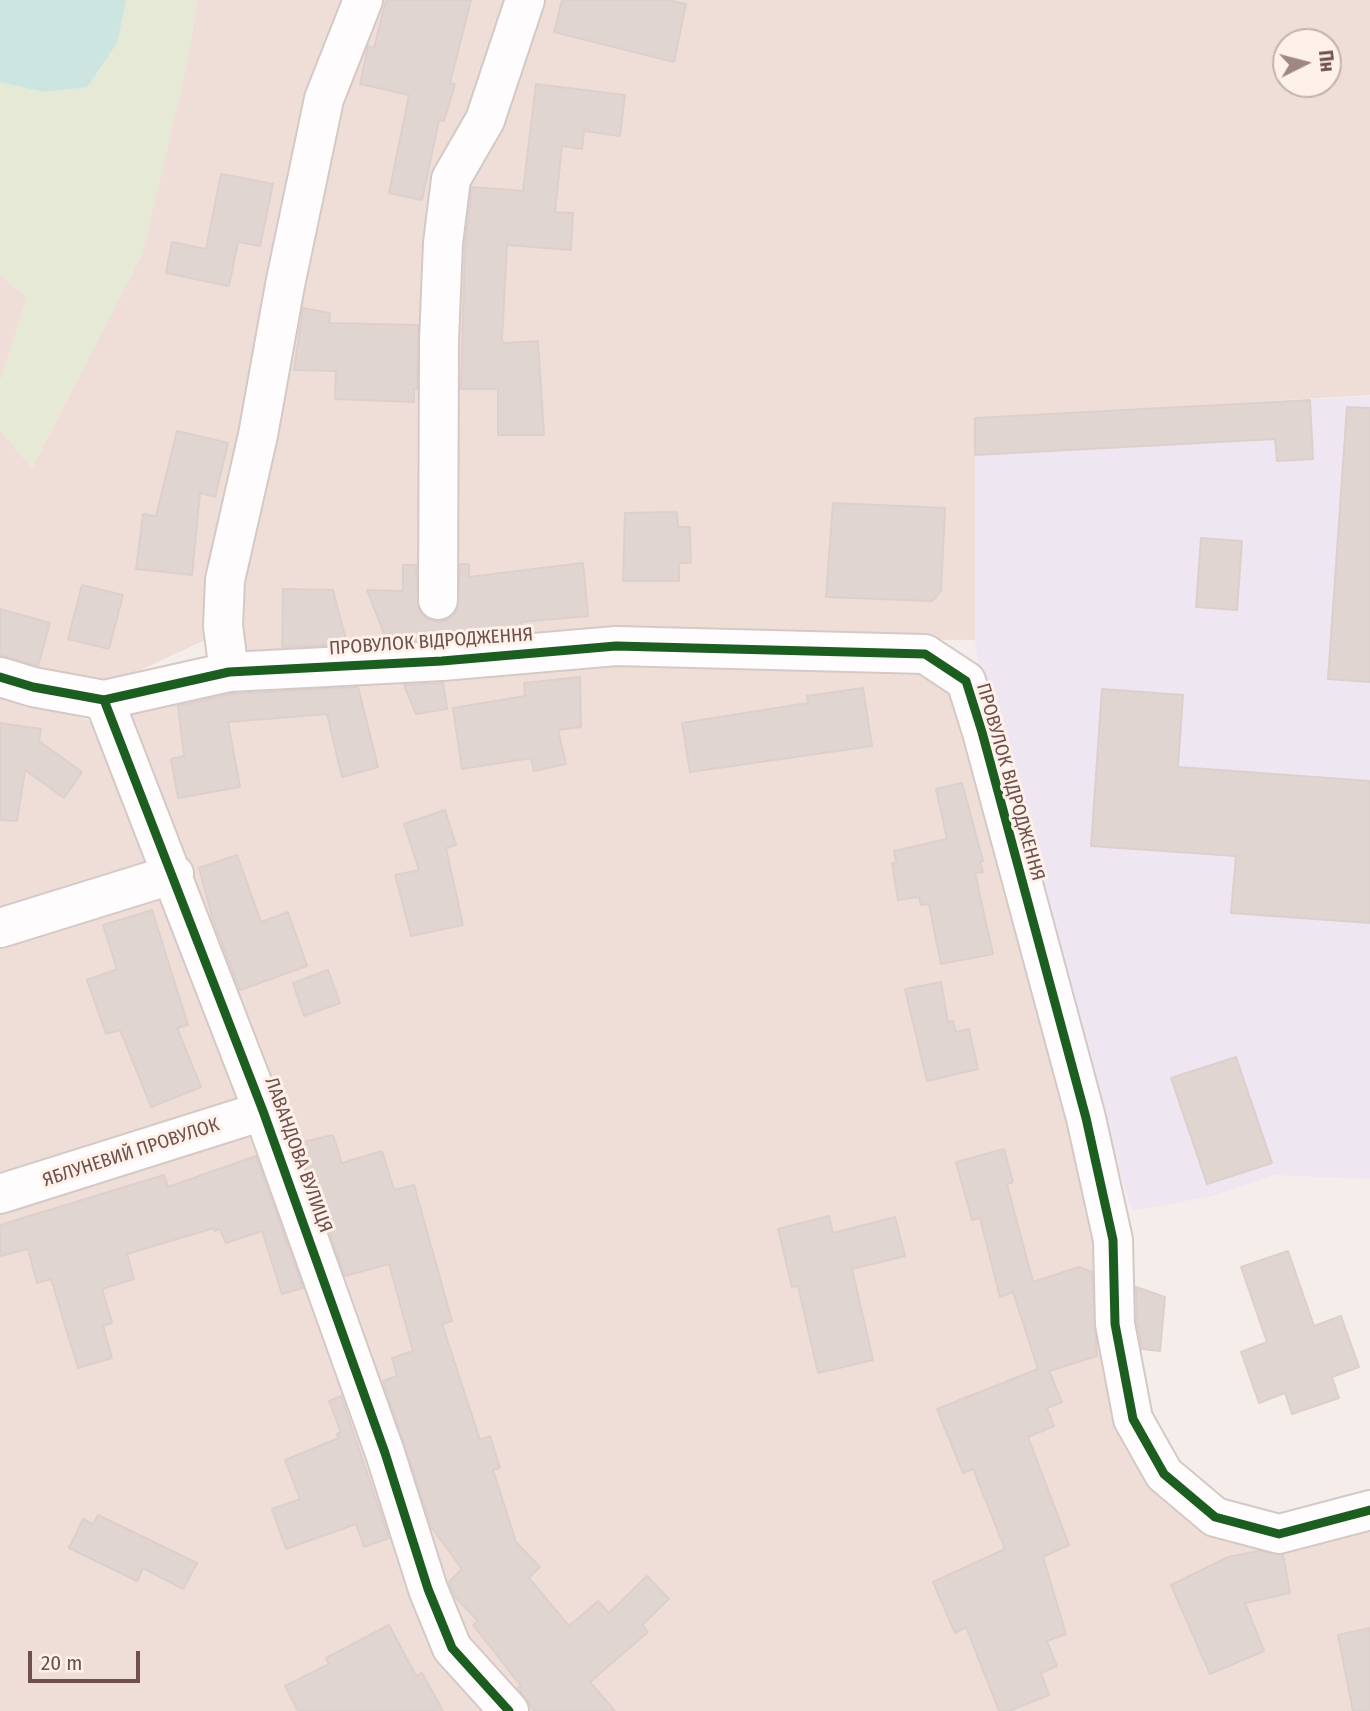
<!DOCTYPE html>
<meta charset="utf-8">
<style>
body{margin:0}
#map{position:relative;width:1370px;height:1711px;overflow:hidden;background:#f5ede9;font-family:"Fira Sans Condensed",sans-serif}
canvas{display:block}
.north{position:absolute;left:1272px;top:28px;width:70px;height:70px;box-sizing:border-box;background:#fdf1ea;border:2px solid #c5b1ab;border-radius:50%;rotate:84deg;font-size:19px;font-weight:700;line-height:28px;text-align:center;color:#70504c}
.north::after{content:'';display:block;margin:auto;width:24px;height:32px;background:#9f8783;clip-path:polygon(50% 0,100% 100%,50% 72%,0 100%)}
.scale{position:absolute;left:28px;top:1651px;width:112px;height:32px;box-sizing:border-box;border:4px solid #70504c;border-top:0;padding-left:9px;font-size:21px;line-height:24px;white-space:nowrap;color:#70504c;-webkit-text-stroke:5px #fdf1ea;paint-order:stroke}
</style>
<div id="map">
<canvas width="1370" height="1711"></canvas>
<div class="north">Пн</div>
<div class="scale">20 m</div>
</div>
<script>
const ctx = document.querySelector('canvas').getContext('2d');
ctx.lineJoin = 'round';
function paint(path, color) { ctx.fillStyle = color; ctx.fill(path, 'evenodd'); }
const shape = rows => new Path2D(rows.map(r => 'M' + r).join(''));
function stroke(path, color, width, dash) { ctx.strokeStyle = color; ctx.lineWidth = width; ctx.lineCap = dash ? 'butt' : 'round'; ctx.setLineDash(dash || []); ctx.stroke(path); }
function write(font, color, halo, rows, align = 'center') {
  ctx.font = font + ' "Fira Sans Condensed",sans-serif'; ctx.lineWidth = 6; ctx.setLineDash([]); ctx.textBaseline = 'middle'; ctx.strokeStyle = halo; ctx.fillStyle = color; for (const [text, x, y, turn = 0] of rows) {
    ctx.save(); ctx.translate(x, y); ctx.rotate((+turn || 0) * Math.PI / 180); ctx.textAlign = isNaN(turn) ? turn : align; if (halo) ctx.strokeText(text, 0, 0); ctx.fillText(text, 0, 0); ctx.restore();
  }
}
paint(shape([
 [197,0,358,0,205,640,102,688,0,665,0,430,32,468,142,254,188,59],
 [367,0,511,0,445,176,430,583,432,651,257,663,233,628,292,286],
 [532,0,1370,0,1370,395,975,418,975,640,621,638,453,648,446,575,450,244],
 [1286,42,1328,42,1328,84,1286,84],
 [0,275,27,297,0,383],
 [616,657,932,669,959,686,1104,1244,1104,1333,1192,1514,1370,1523,1370,1711,524,1711,458,1642,123,726,144,701,231,683],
 [0,687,106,727,162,865,0,922],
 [161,887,254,1104,0,1187,0,935],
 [262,1129,494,1711,0,1711,0,1204]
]), '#eeded7');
paint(shape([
 [1370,396,1370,1179,1275,1175,1212,1196,1132,1211,1047,932,978,663,975,640,975,418]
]), '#eee6f0');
paint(shape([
 [0,0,197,0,188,59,142,254,32,468,0,430,0,383,27,297,0,275]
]), '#e6e9d5');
paint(shape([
 [0,0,126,0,117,43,87,87,45,92,0,82]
]), '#cce5e1');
const building = shape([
 [386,0,471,0,450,83,455,84,444,121,439,120,422,200,389,193,409,95,360,84,368,46,374,48,386,0],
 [562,0,667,0,686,4,674,62,554,32,562,0],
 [536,84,625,95,620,136,584,131,582,149,562,146,555,212,573,213,571,250,507,245,502,340,504,343,538,341,544,435,498,435,498,389,461,389,465,245,472,187,523,191,536,84],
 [221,174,273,184,260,246,238,242,229,286,166,273,172,242,206,249,221,174],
 [303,308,330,313,329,323,418,325,417,389,414,389,414,402,335,399,336,371,294,370,303,308],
 [1310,400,1313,459,1277,461,1275,439,975,455,975,418,1310,400],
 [1347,407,1370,408,1370,682,1328,679,1347,407],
 [177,431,228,443,215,497,200,493,192,575,136,569,143,514,156,516,177,431],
 [833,503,945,508,941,591,932,601,826,597,833,503],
 [677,512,678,527,690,527,691,563,679,563,679,581,623,581,625,513,677,512],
 [1201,538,1242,541,1237,610,1196,607,1201,538],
 [583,563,588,616,521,622,522,632,387,642,367,590,403,591,403,565,416,565,419,610,426,618,439,622,449,619,457,610,460,564,469,564,469,577,583,563],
 [82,585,123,595,109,649,68,639,82,585],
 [283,589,333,590,347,644,282,647,283,589],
 [0,609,50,623,38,666,0,655,0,609],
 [580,677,581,727,558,730,566,764,534,771,531,758,462,769,453,708,525,696,524,683,580,677],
 [443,683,447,709,416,714,404,685,443,683],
 [358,687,378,767,342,777,327,714,228,722,240,787,178,798,171,759,184,756,178,706,232,694,358,687],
 [863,688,872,746,690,772,682,723,808,703,807,696,863,688],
 [1102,689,1183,695,1178,767,1370,781,1370,923,1231,913,1236,856,1091,846,1102,689],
 [0,723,41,729,39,741,82,772,64,798,25,770,17,821,0,820,0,723],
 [962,783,983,861,980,862,983,872,975,873,993,954,941,964,929,904,921,905,919,897,898,900,892,863,896,863,894,851,947,839,936,789,962,783],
 [445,810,456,845,446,848,463,925,411,936,395,875,419,870,404,824,445,810],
 [237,855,261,922,288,912,307,966,240,990,213,920,199,868,237,855],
 [152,910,188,1025,177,1028,201,1087,151,1107,120,1030,106,1034,87,980,117,969,103,925,152,910],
 [328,970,340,1003,304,1016,293,983,328,970],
 [941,982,948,1022,953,1021,956,1032,969,1029,978,1069,927,1081,905,989,941,982],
 [1236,1057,1272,1163,1207,1184,1171,1078,1236,1057],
 [333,1135,342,1163,382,1151,394,1190,414,1185,452,1321,442,1324,480,1440,490,1436,500,1468,493,1470,516,1542,540,1567,529,1578,569,1626,598,1601,609,1613,647,1576,669,1599,642,1625,648,1632,590,1682,615,1711,534,1711,518,1688,521,1686,473,1625,478,1621,455,1597,449,1582,462,1569,432,1528,383,1381,397,1376,392,1358,413,1351,389,1264,345,1276,298,1143,333,1135],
 [1004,1149,1013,1182,1007,1184,1033,1282,1079,1267,1092,1272,1097,1356,1049,1371,1062,1402,1047,1408,1054,1426,1028,1437,1069,1545,1043,1557,1066,1634,1047,1641,1057,1666,1041,1673,1049,1695,1009,1711,999,1711,966,1627,955,1633,933,1582,1005,1549,973,1469,963,1473,937,1409,1038,1369,1013,1292,1000,1297,980,1218,972,1220,956,1162,1004,1149],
 [256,1156,303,1288,282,1294,262,1231,226,1243,220,1229,215,1231,214,1228,127,1254,134,1279,102,1289,112,1323,103,1326,112,1358,78,1368,51,1279,37,1283,28,1249,0,1256,0,1225,164,1175,168,1187,256,1156],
 [829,1216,833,1233,895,1217,905,1256,852,1269,873,1360,818,1373,798,1286,792,1287,778,1229,829,1216],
 [1288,1251,1314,1326,1341,1316,1359,1367,1332,1377,1339,1398,1292,1414,1285,1393,1259,1403,1241,1352,1267,1342,1241,1267,1288,1251],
 [1136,1287,1165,1297,1160,1351,1142,1349,1137,1322,1136,1287],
 [341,1396,389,1538,364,1547,356,1524,286,1549,272,1509,300,1499,285,1460,339,1438,337,1434,341,1432,329,1401,341,1396],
 [98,1515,197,1563,183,1589,143,1568,137,1581,69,1548,83,1519,93,1524,98,1515],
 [1259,1551,1283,1555,1290,1593,1245,1603,1264,1651,1210,1674,1171,1585,1228,1557,1259,1551],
 [389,1625,416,1676,422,1673,443,1711,298,1711,285,1686,329,1664,326,1658,389,1625],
 [1370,1628,1370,1711,1353,1711,1338,1635,1370,1628]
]);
paint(building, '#e1d5d1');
stroke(building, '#ddcfcc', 2);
const minor = shape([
 [438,600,439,341,443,243,451,179,485,120,525,0],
 [229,672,223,626,225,580,258,435,285,285,324,99,363,0],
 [0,677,33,687,104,700,263,1111,385,1453,428,1589,452,1648,509,1711],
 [104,700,229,672,442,661,616,646,925,654,966,681,982,732,1086,1118,1113,1240,1115,1324,1133,1419,1164,1474,1215,1517,1279,1534,1370,1510],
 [0,928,174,874],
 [0,1194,263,1111]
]);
stroke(minor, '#d4c9c6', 42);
stroke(minor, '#fefcfc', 38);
stroke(shape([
 [0,677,33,687,104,700,263,1111,385,1453,428,1589,452,1648,509,1711],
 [104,700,229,672,442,661,616,646,925,654,966,681,982,732,1086,1118,1113,1240,1115,1324,1133,1419,1164,1474,1215,1517,1279,1534,1370,1510]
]), '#1b5e20', 9);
write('19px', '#70504c', '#fdf1ea', [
 ["ПРОВУЛОК ВІДРОДЖЕННЯ",431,642,-4],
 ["ПРОВУЛОК ВІДРОДЖЕННЯ",1010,782,74],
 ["ЯБЛУНЕВИЙ ПРОВУЛОК",131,1153,-18],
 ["ЛАВАНДОВА ВУЛИЦЯ",298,1155,70]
]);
</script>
